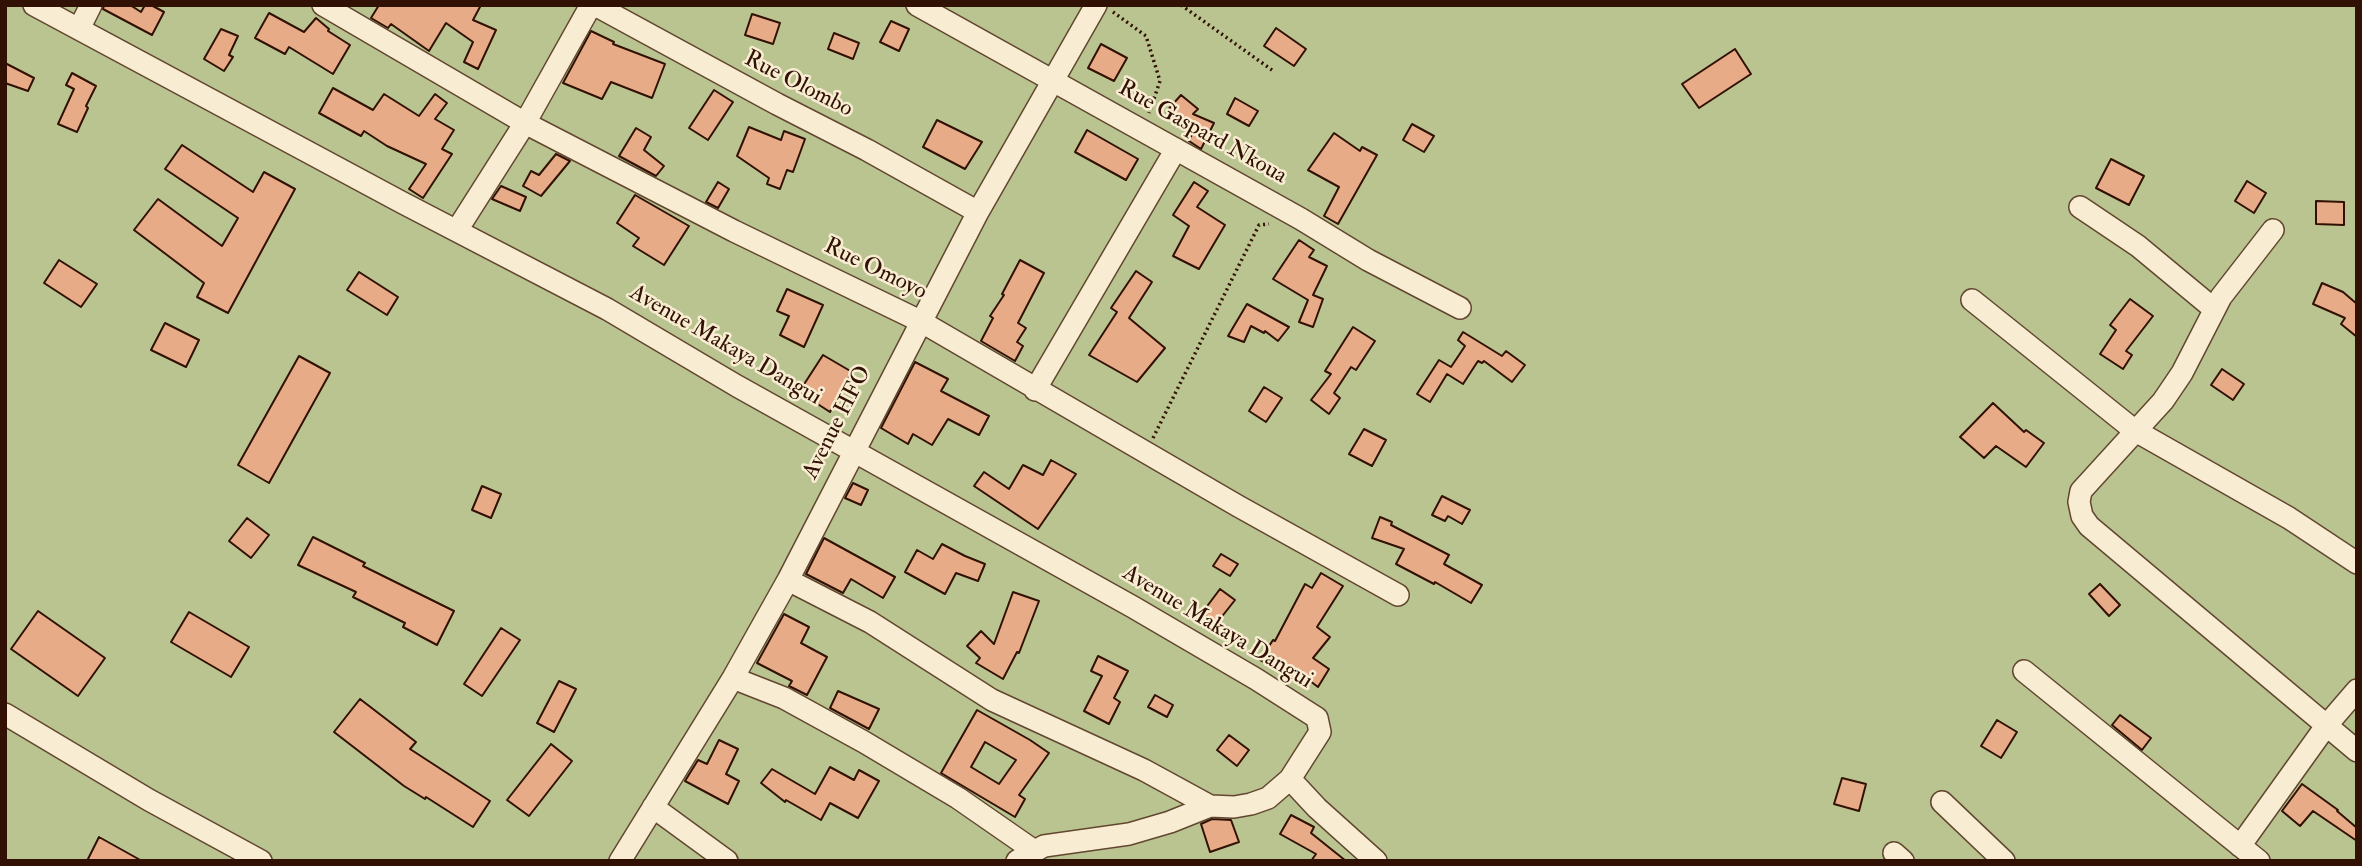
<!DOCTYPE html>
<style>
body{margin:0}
#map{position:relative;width:2362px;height:866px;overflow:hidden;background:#f4e4b9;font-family:"IM FELL Double Pica",serif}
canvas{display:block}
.frame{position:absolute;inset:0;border:7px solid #311103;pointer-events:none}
</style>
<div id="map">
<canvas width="2362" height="866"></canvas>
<div class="frame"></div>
</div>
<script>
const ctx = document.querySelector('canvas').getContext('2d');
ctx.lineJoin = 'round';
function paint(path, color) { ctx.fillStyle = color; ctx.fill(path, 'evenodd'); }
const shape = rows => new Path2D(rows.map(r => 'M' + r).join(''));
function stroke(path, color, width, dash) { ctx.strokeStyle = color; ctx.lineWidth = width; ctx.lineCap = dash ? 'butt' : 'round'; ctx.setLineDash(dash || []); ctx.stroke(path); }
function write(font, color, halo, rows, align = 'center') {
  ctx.font = font + ' "IM FELL Double Pica",serif'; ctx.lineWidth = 5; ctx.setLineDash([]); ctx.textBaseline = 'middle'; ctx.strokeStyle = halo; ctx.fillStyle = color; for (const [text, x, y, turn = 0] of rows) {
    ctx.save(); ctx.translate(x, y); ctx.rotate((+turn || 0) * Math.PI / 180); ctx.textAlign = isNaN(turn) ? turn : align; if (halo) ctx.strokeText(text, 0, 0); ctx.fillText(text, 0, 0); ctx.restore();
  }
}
paint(shape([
 [5,5,2357,5,2357,861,5,861]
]), '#bac490');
const building = shape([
 [104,5,130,5,141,12,145,5,151,5,164,12,152,35,103,9,104,5],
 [379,5,481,5,473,20,496,30,478,69,464,62,473,42,446,23,429,51,391,24,388,28,371,18,379,5],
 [269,13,304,32,316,18,329,29,328,31,350,45,333,74,289,47,285,54,255,38,269,13],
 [752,14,780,23,773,44,745,35,752,14],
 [891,21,909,29,899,51,880,42,891,21],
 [1276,28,1306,49,1294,66,1264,46,1276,28],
 [221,29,238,36,229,55,233,57,224,71,204,59,221,29],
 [591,31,614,42,613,44,665,64,652,98,611,82,602,99,563,83,591,31],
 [834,33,859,43,853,59,828,49,834,33],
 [1101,44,1127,58,1114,81,1088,68,1101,44],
 [1735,49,1751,74,1699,108,1682,84,1735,49],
 [5,63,34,78,28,91,5,83,5,63],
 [72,73,96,86,86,106,88,108,77,132,58,124,74,89,66,85,72,73],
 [333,88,373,110,384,94,419,116,435,94,447,103,435,119,454,130,442,149,452,154,423,198,409,189,426,164,387,146,364,131,361,136,319,113,333,88],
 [714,90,733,102,708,140,689,128,714,90],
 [1181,95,1198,109,1193,114,1214,123,1201,149,1189,141,1192,134,1166,112,1181,95],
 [1235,98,1258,111,1249,126,1227,114,1235,98],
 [937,120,982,142,965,169,923,147,937,120],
 [1412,124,1434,136,1424,152,1403,140,1412,124],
 [749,127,781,140,784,131,805,139,793,172,787,170,780,189,767,184,769,178,737,156,749,127],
 [636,128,651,137,644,150,664,166,656,176,619,156,636,128],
 [1087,130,1138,159,1126,180,1075,152,1087,130],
 [1334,133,1360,151,1362,147,1377,155,1338,224,1324,216,1339,187,1308,170,1334,133],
 [182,145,253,192,264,172,295,189,228,313,197,297,204,283,134,230,158,199,222,246,238,218,165,169,182,145],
 [556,154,570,161,541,196,523,186,531,171,539,175,556,154],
 [2111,159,2144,176,2129,205,2096,188,2111,159],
 [2247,181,2266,193,2254,213,2235,201,2247,181],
 [718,182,729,189,718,208,706,202,718,182],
 [1194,182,1208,191,1197,207,1225,225,1199,269,1173,256,1189,226,1173,215,1194,182],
 [501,186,526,197,520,211,492,199,501,186],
 [635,195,689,226,664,265,633,246,639,238,617,223,635,195],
 [2316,201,2344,202,2344,225,2316,224,2316,201],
 [1299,240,1314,250,1309,257,1327,266,1313,295,1323,299,1313,327,1299,322,1308,300,1273,279,1299,240],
 [59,260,97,284,81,307,44,283,59,260],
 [1020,260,1044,273,1018,323,1026,328,1017,342,1023,346,1015,361,981,341,993,318,990,316,1004,295,1002,294,1020,260],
 [1136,271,1152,282,1129,318,1165,348,1137,382,1089,355,1117,312,1111,308,1136,271],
 [359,272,398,297,387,315,347,290,359,272],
 [2322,283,2343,292,2357,304,2357,337,2341,324,2345,318,2313,304,2322,283],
 [787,289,823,305,804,347,780,335,789,316,777,311,787,289],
 [2130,299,2153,316,2126,351,2132,355,2123,369,2100,354,2116,330,2110,325,2130,299],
 [1247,304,1289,327,1278,341,1265,331,1264,333,1251,326,1244,342,1228,336,1247,304],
 [165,323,199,340,186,367,151,350,165,323],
 [1353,327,1375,341,1356,370,1351,367,1334,393,1340,398,1329,414,1311,400,1331,374,1325,371,1353,327],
 [1463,332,1502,356,1506,351,1525,365,1512,382,1484,361,1482,363,1478,361,1463,384,1447,374,1430,402,1417,394,1439,360,1451,367,1465,346,1458,340,1463,332],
 [823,355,852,372,830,412,799,392,823,355],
 [299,356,330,373,269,483,238,465,299,356],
 [915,362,948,379,941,391,989,416,979,435,948,419,932,445,913,434,908,444,881,428,915,362],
 [2222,369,2244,384,2233,400,2211,385,2222,369],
 [1264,387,1282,398,1266,422,1249,411,1264,387],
 [1993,403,2024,432,2026,430,2044,443,2026,467,1996,446,1984,458,1960,437,1993,403],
 [1364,429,1386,440,1372,466,1349,454,1364,429],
 [1051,460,1076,474,1038,529,974,486,984,472,1009,489,1023,465,1043,475,1051,460],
 [853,483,868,490,861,505,845,498,853,483],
 [482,486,501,494,491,518,472,510,482,486],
 [1442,496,1470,510,1462,524,1448,516,1445,521,1432,515,1442,496],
 [1380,517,1392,522,1391,525,1449,555,1444,564,1482,585,1471,603,1435,582,1434,584,1396,564,1404,549,1372,538,1380,517],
 [247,518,269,535,251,558,229,541,247,518],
 [313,537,365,563,363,566,454,611,437,645,403,627,405,623,353,597,356,592,298,565,313,537],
 [824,538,895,577,883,598,851,579,843,593,806,574,824,538],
 [942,544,965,556,985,564,978,581,956,573,945,594,905,572,917,550,933,559,942,544],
 [1221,554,1238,564,1230,576,1213,566,1221,554],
 [1321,573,1343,586,1317,627,1330,637,1313,658,1329,669,1318,687,1306,678,1302,684,1260,660,1273,640,1275,641,1305,584,1312,588,1321,573],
 [2100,584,2120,605,2109,616,2089,594,2100,584],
 [1220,589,1235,600,1216,624,1202,613,1220,589],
 [1013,592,1039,601,1019,653,1017,652,1003,679,976,663,980,658,967,646,981,631,994,644,1013,592],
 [38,611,105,658,78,696,11,649,38,611],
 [189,612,249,647,231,677,171,642,189,612],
 [784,614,809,627,801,643,827,657,807,695,789,686,792,681,757,663,784,614],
 [501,628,520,640,482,696,464,684,501,628],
 [1098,656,1128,671,1114,698,1120,702,1109,724,1084,711,1102,676,1091,671,1098,656],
 [559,681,576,689,554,732,537,723,559,681],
 [838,691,879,709,869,729,830,708,838,691],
 [1155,695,1173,705,1167,717,1148,707,1155,695],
 [360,699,416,742,410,749,490,801,473,827,426,797,425,799,404,786,334,732,360,699],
 [977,710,1030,740,1049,753,1019,795,1025,799,1015,817,941,773,977,710],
 [985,742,1016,760,999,784,971,767,985,742],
 [2120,715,2151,738,2142,750,2112,725,2120,715],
 [1997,720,2017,732,2001,758,1981,746,1997,720],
 [1229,735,1249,750,1237,766,1217,750,1229,735],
 [719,740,738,749,726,774,739,781,728,804,685,781,698,760,707,764,719,740],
 [551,744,572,761,529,816,507,800,551,744],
 [830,767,854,780,859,770,879,781,858,818,830,803,821,820,786,800,785,802,761,783,772,769,815,794,830,767],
 [1842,778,1866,784,1859,811,1834,804,1842,778],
 [2302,784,2338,810,2337,811,2357,828,2357,841,2313,811,2300,826,2282,811,2302,784],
 [1291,815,1314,827,1311,833,1346,861,1311,861,1316,854,1280,834,1291,815],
 [1212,819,1231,820,1239,842,1210,852,1201,824,1212,819],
 [99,837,142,861,87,861,99,837]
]);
paint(building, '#e8ab88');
stroke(building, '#311103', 2);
const minor = shape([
 [34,5,403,203,607,309,737,386,1133,607,1256,679,1317,718,1320,732,1290,779,1268,798,1251,804,1234,807,1210,806,1144,770,992,700,870,622,788,580],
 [323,5,525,123,734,231,920,321,1238,506,1398,595],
 [595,5,777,104,867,150,978,212],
 [917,5,1301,219,1368,260,1460,308],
 [79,29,91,5],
 [2080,207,2138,246,2214,309],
 [457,230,525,123,591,5],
 [2273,230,2221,297,2182,373,2163,401,2081,491,2079,502,2082,516,2089,526,2357,751],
 [1972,300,2134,430,2289,518,2357,563],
 [1035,390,1176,149],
 [2024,671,2259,861],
 [733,678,784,698,864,742,958,798,1033,850],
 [5,714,149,800,261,861],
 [1290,779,1317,808,1376,861],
 [1942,802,2004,861],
 [653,807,727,861],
 [2240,846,2326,726,2357,690],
 [1894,853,1903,861],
 [620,861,733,678,788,580,978,212,1096,5],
 [1017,861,1044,846,1129,834,1170,822,1210,806]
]);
stroke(minor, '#624630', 24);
stroke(shape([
 [1181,5,1272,70],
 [1113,12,1146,36,1160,81,1149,113],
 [1153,438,1259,225,1269,224]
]), '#311103', 3.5, [2, 3.5]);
stroke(minor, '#f8edd2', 21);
write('23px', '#311103', '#f8edd2', [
 ["Rue Olombo",798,85,27],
 ["Rue Gaspard Nkoua",1202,133,29],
 ["Rue Omoyo",875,270,26],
 ["Avenue Makaya Dangui",725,346,30],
 ["Avenue HFO",838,423,-63],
 ["Avenue Makaya Dangui",1217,628,31]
]);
</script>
